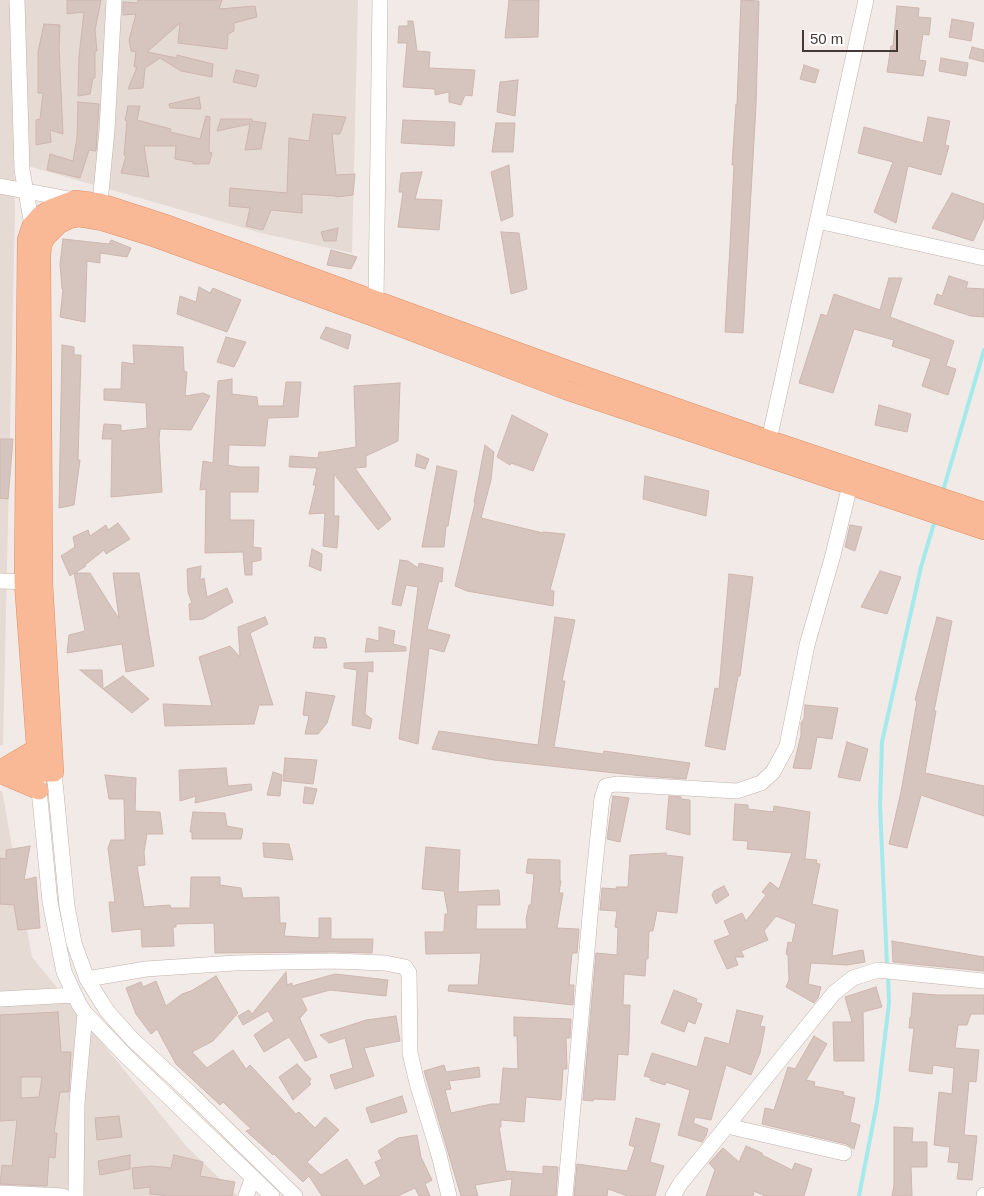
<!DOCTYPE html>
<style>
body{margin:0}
#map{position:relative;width:984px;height:1196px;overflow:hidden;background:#f2eae6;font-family:Arial,sans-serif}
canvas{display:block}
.scale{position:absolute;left:802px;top:30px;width:96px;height:22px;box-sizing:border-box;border:2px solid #443935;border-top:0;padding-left:6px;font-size:15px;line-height:18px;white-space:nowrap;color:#443935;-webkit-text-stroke:4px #fff;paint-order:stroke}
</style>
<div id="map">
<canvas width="984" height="1196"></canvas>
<div class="scale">50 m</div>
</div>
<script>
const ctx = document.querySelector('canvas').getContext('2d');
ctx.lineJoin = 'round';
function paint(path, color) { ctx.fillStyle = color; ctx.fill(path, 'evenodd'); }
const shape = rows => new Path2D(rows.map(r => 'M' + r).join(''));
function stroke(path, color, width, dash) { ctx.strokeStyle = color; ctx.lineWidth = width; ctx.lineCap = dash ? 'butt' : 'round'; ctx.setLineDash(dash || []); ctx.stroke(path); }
paint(shape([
 [0,0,358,0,352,253,265,234,14,162,15,211,3,745,0,745],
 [0,791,2,791,32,957,187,1147,238,1196,0,1196]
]), '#e6dad4');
stroke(shape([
 [943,491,984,350],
 [887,966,880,805,882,742,921,567,935,520],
 [859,1196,877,1103,889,1003,888,976]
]), '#a4eaed', 4);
const building = shape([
 [67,0,101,0,95,30,97,51,95,51,95,78,93,78,90,94,78,96,79,56,84,12,67,14,67,0],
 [138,0,222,0,219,9,255,6,257,17,234,23,234,31,228,34,227,49,178,43,180,23,147,52,177,58,177,55,213,64,212,77,181,71,160,58,145,68,143,88,128,89,137,67,134,67,136,52,131,51,129,40,136,14,123,15,123,2,138,3,138,0],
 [509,0,539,0,538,37,505,38,509,0],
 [741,0,759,1,756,105,743,333,725,332,730,246,734,165,732,165,736,104,737,104,741,0],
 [897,6,919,8,918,17,931,18,929,35,923,34,919,60,926,61,923,76,887,72,891,46,893,46,897,6],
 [952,19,974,23,971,41,949,37,952,19],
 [408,21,413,21,417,51,430,52,429,68,475,70,472,96,465,95,461,105,449,102,449,92,435,95,435,89,403,87,407,43,398,43,399,26,408,26,408,21],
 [44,24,60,25,59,48,63,134,50,130,51,142,36,145,36,120,40,119,43,93,38,93,38,52,44,24],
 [972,47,984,50,984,62,969,58,972,47],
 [941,58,968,63,966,76,939,71,941,58],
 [804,65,819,70,815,83,800,79,804,65],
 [236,70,259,75,256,87,233,82,236,70],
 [518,80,515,116,497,112,500,82,518,80],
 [199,97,201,109,170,108,169,104,199,97],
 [78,102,99,104,96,151,89,150,80,178,47,170,50,154,73,161,77,138,78,102],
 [128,106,140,106,137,120,171,129,170,132,200,139,206,116,210,117,209,152,212,153,209,164,193,164,193,162,175,159,176,146,144,146,149,177,121,173,126,156,124,155,127,121,125,120,128,106],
 [313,114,346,117,340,134,332,134,336,175,355,174,353,195,336,197,336,196,302,194,302,213,271,210,263,230,246,226,250,208,229,206,230,188,287,193,289,138,309,141,313,114],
 [928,117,950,121,945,145,949,146,941,175,908,166,896,223,874,212,893,162,858,153,864,127,923,143,928,117],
 [221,119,252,119,252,121,266,123,261,149,245,150,250,124,217,131,221,119],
 [403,120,455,122,454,146,401,143,403,120],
 [496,123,515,123,513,152,492,152,496,123],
 [509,165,513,216,501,221,491,172,509,165],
 [422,172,415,199,442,200,439,230,398,227,403,192,399,192,401,173,422,172],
 [952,193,984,204,984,218,973,241,932,228,952,193],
 [338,228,336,241,324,241,321,232,338,228],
 [501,232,519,233,527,289,511,294,501,232],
 [63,239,109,244,111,240,131,248,127,257,100,253,100,263,87,261,85,322,60,317,63,289,62,289,60,264,63,239],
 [331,250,357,257,351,269,327,265,331,250],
 [949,276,968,282,966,288,984,289,984,317,971,316,934,304,937,294,942,296,949,276],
 [889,278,902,278,890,317,954,341,946,366,956,369,948,395,922,386,931,359,892,346,894,340,854,329,833,393,799,383,821,314,827,316,834,294,880,310,889,278],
 [199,287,210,293,213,288,241,300,227,332,177,314,180,296,196,302,199,287],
 [326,327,351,335,348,349,320,338,326,327],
 [226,337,246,342,234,367,217,362,226,337],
 [62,345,74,347,74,355,81,355,78,460,80,460,74,505,59,508,62,345],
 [133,345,183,347,184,371,187,372,185,396,203,393,210,396,191,430,160,429,159,439,162,492,111,497,112,439,102,439,104,424,121,425,121,431,147,428,146,403,104,400,104,389,121,389,122,362,134,364,133,345],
 [232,379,232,394,257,397,258,406,283,406,286,382,301,382,298,417,268,418,265,446,229,445,228,465,239,467,259,467,258,492,230,492,230,520,254,520,253,547,261,548,261,560,252,562,252,575,245,575,243,552,205,553,206,489,200,490,203,461,213,463,218,381,232,379],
 [400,383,398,441,366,456,366,467,355,468,391,519,378,530,334,474,334,516,339,516,337,548,323,546,325,513,309,514,316,485,313,485,317,468,289,467,290,456,318,458,319,452,325,452,356,447,354,386,400,383],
 [879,405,911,414,907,432,875,425,879,405],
 [512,415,548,434,533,471,511,463,510,465,497,457,512,415],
 [0,439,13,439,8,499,0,498,0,439],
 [485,445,494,452,491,480,481,518,543,533,543,532,565,534,550,590,554,591,553,606,467,591,455,586,475,503,474,502,485,445],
 [417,454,429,459,425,469,415,466,417,454],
 [437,466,457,471,448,526,446,526,444,547,422,547,437,466],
 [645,476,709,491,706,516,643,499,645,476],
 [118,523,130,539,106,554,104,550,85,565,86,566,75,573,90,573,119,619,113,573,139,573,154,666,126,672,122,644,67,653,69,635,85,631,74,573,70,576,61,556,75,547,73,537,88,530,90,536,106,525,108,530,118,523],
 [850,525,862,527,855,551,845,547,850,525],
 [312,549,322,554,321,571,309,566,312,549],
 [400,560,408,561,418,568,419,563,443,568,442,582,439,581,427,629,450,635,444,652,429,648,418,744,399,739,418,587,406,585,401,606,392,604,400,560],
 [201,566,200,580,204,578,207,597,227,588,233,602,203,619,190,620,189,604,192,603,188,592,187,569,201,566],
 [880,571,901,577,887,614,861,607,880,571],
 [729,574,753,577,740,676,738,676,725,750,705,746,715,688,719,689,729,574],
 [265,617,268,624,250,633,273,705,259,705,254,724,165,726,163,704,212,706,199,657,230,646,240,657,238,627,265,617],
 [555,617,575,620,562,681,565,681,554,747,603,754,604,751,690,763,686,779,643,776,494,760,432,749,439,731,538,745,555,617],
 [937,617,952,621,934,711,936,711,925,773,984,786,984,816,921,795,907,848,889,844,901,792,917,701,915,700,937,617],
 [379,627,395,631,393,644,406,647,406,651,365,652,367,638,379,641,379,627],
 [315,637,325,638,327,648,313,648,315,637],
 [373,662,373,672,368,671,365,714,372,719,370,729,352,725,357,670,344,668,344,663,373,662],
 [80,670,102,670,103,689,80,670],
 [123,676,149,699,132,713,103,689,123,676],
 [306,692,335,696,327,723,318,734,305,734,309,716,303,715,306,692],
 [805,705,838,708,832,739,817,737,811,769,793,768,801,735,801,723,804,719,805,705],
 [847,742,868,749,860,781,838,777,847,742],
 [285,758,317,760,313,784,283,781,285,758],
 [226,768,228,786,251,784,252,790,195,803,196,796,180,801,179,770,226,768],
 [273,772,282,775,280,796,267,795,273,772],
 [105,775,136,778,135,811,160,812,163,834,147,834,144,852,145,865,137,866,144,907,170,905,171,908,190,908,191,877,220,877,220,885,241,888,243,898,279,897,280,923,286,923,284,936,319,938,319,918,331,918,331,939,373,939,372,953,334,952,215,953,214,923,176,924,176,927,173,927,174,946,142,947,141,929,112,932,109,902,115,902,108,848,111,840,125,840,124,799,109,799,105,775],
 [305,787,317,789,313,804,303,803,305,787],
 [613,796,629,798,620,842,607,839,613,796],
 [669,796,681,797,681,799,690,800,690,835,666,829,669,796],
 [735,804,748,805,748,809,773,812,774,806,810,812,805,859,817,860,816,863,820,864,812,904,838,910,832,956,863,950,865,962,847,965,811,963,808,984,821,987,818,998,814,1003,786,987,789,980,788,955,786,954,788,942,792,943,796,924,776,916,764,931,768,940,741,951,744,957,735,957,738,965,727,969,714,941,730,935,724,921,742,913,746,921,766,895,762,892,770,882,779,889,792,853,747,849,748,841,733,840,735,804],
 [193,812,225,813,227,826,243,829,241,839,192,839,192,832,190,832,193,812],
 [263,843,289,844,293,860,264,857,263,843],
 [30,846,24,880,36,877,40,928,18,930,14,905,0,904,0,858,6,859,6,850,30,846],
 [426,847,460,850,458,892,499,890,500,905,477,905,476,929,527,929,526,919,529,905,531,905,534,874,526,873,528,859,560,860,560,881,561,881,559,893,563,893,557,928,579,929,577,953,572,953,569,985,574,985,573,1005,448,991,449,985,478,985,481,953,426,954,425,932,444,932,445,914,448,914,444,891,422,889,426,847],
 [666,853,666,855,683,857,677,913,657,911,653,931,649,931,648,959,646,959,645,976,624,974,623,1005,630,1005,629,1043,628,1055,618,1054,615,1100,594,1099,593,1101,583,1100,596,953,617,955,618,928,615,927,617,911,600,910,602,888,617,889,616,887,628,887,630,855,666,853],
 [724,886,729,895,716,904,712,895,714,891,724,886],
 [892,941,984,957,984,971,893,962,892,941],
 [286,972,287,985,292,983,292,986,335,974,388,980,386,996,330,990,301,998,307,1010,300,1018,299,1017,317,1057,305,1061,289,1037,264,1052,254,1035,274,1021,268,1011,243,1025,238,1016,249,1010,252,1014,286,972],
 [216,976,238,1013,213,1041,192,1052,207,1068,233,1050,246,1069,250,1065,296,1114,299,1112,315,1128,325,1117,339,1130,307,1162,321,1175,347,1159,364,1186,381,1176,375,1162,382,1159,378,1151,398,1138,417,1135,421,1157,432,1180,425,1184,430,1196,419,1196,415,1188,398,1196,322,1196,309,1176,303,1182,274,1154,273,1155,246,1131,251,1129,223,1102,220,1105,176,1064,157,1029,151,1034,136,1014,126,988,141,982,143,987,156,981,166,1006,182,994,191,991,216,976],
 [876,987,882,1007,863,1012,864,1061,834,1061,833,1022,852,1022,845,997,876,987],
 [674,990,697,999,696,1002,702,1004,695,1024,688,1021,684,1032,661,1023,674,990],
 [913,993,937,995,984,995,984,1014,971,1014,967,1025,958,1025,955,1048,979,1050,976,1082,969,1081,964,1135,977,1136,972,1180,957,1179,959,1163,948,1162,950,1147,934,1145,939,1092,952,1094,954,1068,933,1065,932,1074,909,1071,914,1028,909,1028,910,1017,911,1017,913,993],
 [737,1010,763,1016,760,1026,765,1027,760,1053,751,1075,726,1065,711,1120,695,1117,693,1123,708,1129,706,1136,702,1142,678,1135,690,1090,666,1082,665,1085,650,1080,651,1078,644,1076,652,1053,697,1067,705,1037,729,1044,737,1010],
 [58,1012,61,1052,71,1052,70,1071,69,1092,60,1092,54,1133,57,1133,55,1158,49,1157,47,1186,0,1184,2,1165,12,1166,17,1120,0,1121,0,1015,58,1012],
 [21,1077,42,1077,39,1097,21,1098,21,1077],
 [396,1016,400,1041,364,1048,374,1076,335,1089,330,1075,353,1068,345,1038,329,1043,320,1035,366,1020,396,1016],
 [514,1017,571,1019,570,1038,566,1038,567,1069,563,1069,561,1100,526,1097,524,1122,501,1120,501,1127,499,1127,506,1171,543,1174,543,1166,558,1167,556,1196,510,1196,512,1179,475,1185,478,1196,461,1196,424,1071,444,1065,446,1072,479,1067,480,1077,449,1081,451,1089,445,1090,451,1113,491,1104,500,1104,503,1068,518,1069,517,1036,514,1036,514,1017],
 [814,1036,827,1044,806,1080,815,1082,814,1086,844,1092,843,1095,855,1098,850,1122,860,1125,854,1149,846,1144,762,1124,765,1108,774,1110,788,1067,795,1069,814,1036],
 [297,1064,311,1079,309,1082,311,1084,293,1100,279,1077,297,1064],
 [402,1096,407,1112,371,1123,366,1108,402,1096],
 [119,1116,122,1137,97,1140,95,1118,119,1116],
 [636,1118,660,1124,650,1162,664,1166,655,1196,628,1196,608,1189,607,1196,574,1196,577,1164,627,1171,635,1147,629,1145,636,1118],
 [894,1127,913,1128,912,1142,927,1142,927,1167,911,1167,912,1196,892,1196,894,1185,894,1127],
 [746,1146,762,1153,762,1155,792,1170,795,1163,812,1169,804,1196,765,1196,754,1191,753,1196,706,1196,715,1170,709,1163,723,1148,739,1162,746,1146],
 [130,1155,130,1169,100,1175,98,1161,130,1155],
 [174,1155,203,1162,200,1176,235,1182,232,1196,169,1196,150,1194,150,1187,134,1189,132,1168,151,1166,171,1168,174,1155]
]);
paint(building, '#d6c4be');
stroke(building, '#ceb6af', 1);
const minor = shape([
 [17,0,22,170,32,225,36,232],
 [0,186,75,200],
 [100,203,107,130,114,0],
 [818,221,984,258],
 [373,311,376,300,380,0],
 [769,440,866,0],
 [0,581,33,582],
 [54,772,67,906,74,943,87,979,107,1011,132,1039,191,1094,295,1196],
 [38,779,50,902,64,972,79,1004,85,1013,126,1056,272,1196],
 [87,979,146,969,235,963,334,961,385,963,405,967,409,973,410,1053,417,1083,439,1155,449,1196],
 [0,999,75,995],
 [727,1126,844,1153],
 [0,1193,63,1196],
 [76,1196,77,1103,85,1013],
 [246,1196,253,1177],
 [565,1196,592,894,602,798,606,786,616,784,737,791,761,783,773,772,787,746,807,645,833,555,850,485],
 [673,1196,680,1184,834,993,853,978,878,970,984,981],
 [984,1196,984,1195]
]);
const major = shape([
 [0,770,36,749],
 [0,772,54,772,43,583,41,256,42,244,46,237,59,224,69,219,78,217,102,221,154,237,372,316,566,390,984,530],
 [38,772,24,582,27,240,32,225,40,216,51,209,75,200,100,203,162,223,570,371,769,440,984,512],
 [6,776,39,790]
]);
stroke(minor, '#c0b2ac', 16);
stroke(major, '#df8f67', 20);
stroke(minor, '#fff', 15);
stroke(major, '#fab996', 19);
</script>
